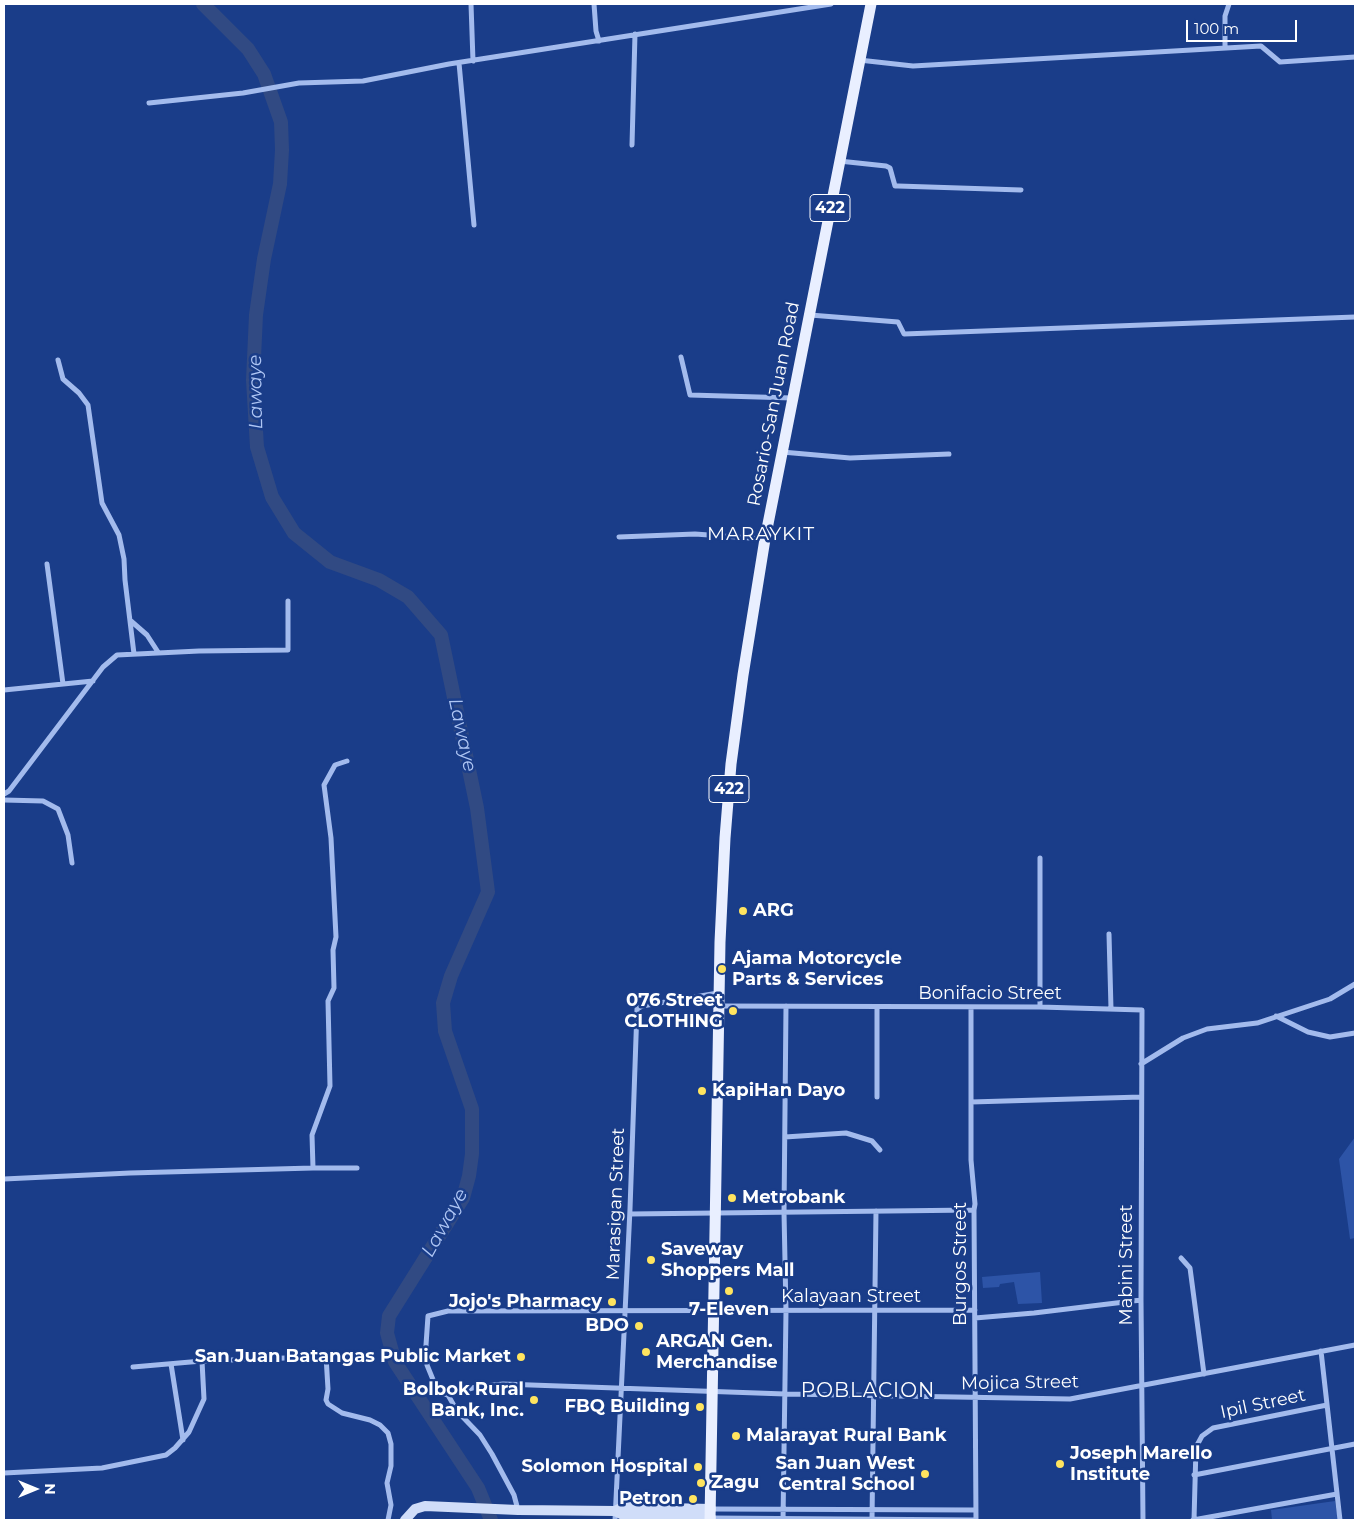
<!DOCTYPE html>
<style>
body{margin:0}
#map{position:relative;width:1359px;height:1524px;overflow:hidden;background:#1a3d89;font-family:Montserrat,sans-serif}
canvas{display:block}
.frame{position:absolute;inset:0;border:5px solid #fff;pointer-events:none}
.north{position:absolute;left:10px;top:1464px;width:50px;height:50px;-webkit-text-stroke:4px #1a3d89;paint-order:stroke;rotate:90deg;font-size:14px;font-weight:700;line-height:20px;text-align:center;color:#fff}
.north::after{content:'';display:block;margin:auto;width:18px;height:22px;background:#fff;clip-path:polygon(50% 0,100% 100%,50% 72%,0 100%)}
.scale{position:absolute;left:1186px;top:20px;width:111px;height:22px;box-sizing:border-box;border:2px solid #fff;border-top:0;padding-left:6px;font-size:15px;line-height:18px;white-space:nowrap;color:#fff;-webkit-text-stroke:4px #1a3d89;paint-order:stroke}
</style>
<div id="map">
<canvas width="1359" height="1524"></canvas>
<div class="frame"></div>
<div class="north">N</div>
<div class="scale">100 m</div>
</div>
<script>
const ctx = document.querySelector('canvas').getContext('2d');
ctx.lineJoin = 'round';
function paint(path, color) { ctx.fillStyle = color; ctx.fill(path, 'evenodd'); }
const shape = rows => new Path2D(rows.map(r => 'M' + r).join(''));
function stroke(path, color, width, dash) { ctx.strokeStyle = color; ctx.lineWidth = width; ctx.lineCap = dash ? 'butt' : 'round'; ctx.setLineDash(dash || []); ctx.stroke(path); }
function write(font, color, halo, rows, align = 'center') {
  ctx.font = font + ' Montserrat,sans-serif'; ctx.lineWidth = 5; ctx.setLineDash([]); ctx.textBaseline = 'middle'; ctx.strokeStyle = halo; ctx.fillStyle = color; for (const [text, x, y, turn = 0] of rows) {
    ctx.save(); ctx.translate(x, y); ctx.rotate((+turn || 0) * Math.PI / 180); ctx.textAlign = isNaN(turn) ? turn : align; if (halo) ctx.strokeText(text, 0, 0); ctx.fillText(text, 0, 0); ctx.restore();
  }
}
paint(shape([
 [1355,1137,1355,1238,1350,1239,1339,1159],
 [1040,1272,1042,1303,1018,1304,1014,1282,1000,1284,999,1287,983,1288,982,1277],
 [1335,1501,1338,1520,1272,1520,1271,1510]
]), '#2d54a7');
stroke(shape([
 [203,4,248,49,264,74,281,122,282,150,280,184,264,259,256,315,253,380,257,447,272,497,294,533,330,562,379,580,408,597,441,635,477,808,488,892,451,976,443,1003,445,1031,472,1109,472,1154,469,1176,463,1198,389,1316,387,1333,395,1362,478,1488,491,1520]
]), '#314a83', 14);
stroke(shape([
 [471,4,473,61],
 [594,4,596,31,599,41],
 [1225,47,1225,16,1229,4],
 [859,60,913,66,1261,46,1280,62,1355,57],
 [459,63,474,225],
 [149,103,243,93,299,83,363,81,449,64,831,4],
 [632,145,635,34],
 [839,161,886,166,890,168,895,186,898,186,1021,190],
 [810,315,898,322,904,334,1355,317],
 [681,357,690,395,792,398],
 [58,360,63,379,79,393,88,405,102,503,119,535,124,559,125,580,134,654],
 [782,452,850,458,949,454],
 [619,537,695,534,764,539],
 [47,564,63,684],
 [131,621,147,635,158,652],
 [4,690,93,681],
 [4,794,9,791,103,667,117,655,199,651,288,650,288,601],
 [4,800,43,801,58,809,68,835,72,863],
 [1040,858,1040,1007],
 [1109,934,1111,1009],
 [720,1006,1040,1007,1142,1010,1141,1300,1143,1520],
 [877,1007,877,1097],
 [971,1007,971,1160,975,1204,974,1210,976,1520],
 [1276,1016,1308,1032,1330,1037,1355,1033],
 [1141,1064,1183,1038,1207,1029,1257,1023,1330,999,1355,984],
 [971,1102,1141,1097],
 [785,1137,846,1133,872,1141,880,1150],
 [313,1168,312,1135,330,1086,328,1001,334,988,333,950,336,937,331,838,324,785,335,765,347,761],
 [4,1179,130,1173,313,1168,357,1168],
 [630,1214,974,1210],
 [1181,1258,1190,1268,1204,1374],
 [975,1310,448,1311,428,1316,426,1345,427,1365,436,1387,441,1393,448,1395,476,1387,503,1384,785,1394,1070,1399,1355,1345],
 [975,1318,1034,1313,1141,1300],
 [1321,1351,1340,1520],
 [326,1356,328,1389,326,1400,328,1404,342,1413,370,1420,380,1425,388,1433,391,1444,391,1466,387,1483,391,1505,388,1520],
 [171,1364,183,1440],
 [133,1367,202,1361,313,1357,361,1354],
 [448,1395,457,1411,480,1435,492,1454,514,1495,518,1510],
 [4,1473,102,1468,166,1455,175,1448,189,1432,204,1399,202,1361],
 [1194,1475,1355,1444],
 [711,1509,976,1510],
 [711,1518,976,1520],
 [615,1520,630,1209,637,1009,642,1006,718,993],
 [783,1520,786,1311,784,1212,786,1006],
 [872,1520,876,1211],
 [1193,1520,1337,1494],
 [1194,1520,1196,1447,1202,1436,1213,1428,1327,1405]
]), '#a3bbed', 5);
stroke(shape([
 [615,1511,623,1507,711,1509],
 [405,1520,415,1509,425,1506,518,1510,615,1511,623,1515,711,1518]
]), '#d0ddf9', 10);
stroke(shape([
 [710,1520,720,942,725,838,731,764,743,675,765,539,871,4]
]), '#e9efff', 11);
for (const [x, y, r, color] of [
 [743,911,5,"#ffe45f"],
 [722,969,5,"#ffe45f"],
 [733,1011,5,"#ffe45f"],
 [702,1091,5,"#ffe45f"],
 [732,1198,5,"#ffe45f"],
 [651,1260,5,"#ffe45f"],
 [729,1291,5,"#ffe45f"],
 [612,1302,5,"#ffe45f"],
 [639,1326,5,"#ffe45f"],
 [646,1352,5,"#ffe45f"],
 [521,1357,5,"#ffe45f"],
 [534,1400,5,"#ffe45f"],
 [700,1407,5,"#ffe45f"],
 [736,1436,5,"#ffe45f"],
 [1060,1464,5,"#ffe45f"],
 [698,1467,5,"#ffe45f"],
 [925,1474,5,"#ffe45f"],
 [701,1483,5,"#ffe45f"],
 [693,1499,5,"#ffe45f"]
]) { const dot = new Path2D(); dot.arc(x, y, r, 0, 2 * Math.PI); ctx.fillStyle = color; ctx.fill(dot); stroke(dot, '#1a3d89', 2); }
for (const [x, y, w] of [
 [830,208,40],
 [729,789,40]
]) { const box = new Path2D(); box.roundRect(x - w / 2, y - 13.5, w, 27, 4); ctx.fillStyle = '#1a3d89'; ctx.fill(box); stroke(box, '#fff', 1); }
write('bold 16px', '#fff', null, [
 ["422",830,208],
 ["422",729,789]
]);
write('18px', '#fff', '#1a3d89', [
 ["Rosario-San Juan Road",774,404,-79],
 ["Bonifacio Street",990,994],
 ["Marasigan Street",616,1204,-88],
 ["Burgos Street",961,1264,-90],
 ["Mabini Street",1127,1265,-90],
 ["Kalayaan Street",851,1297],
 ["Mojica Street",1020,1383,-1],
 ["Ipil Street",1263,1404,-12]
]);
write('bold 18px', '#fff', '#1a3d89', [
 ["ARG",753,911],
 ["Ajama Motorcycle",732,959],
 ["Parts & Services",732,980],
 ["076 Street",723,1001,"right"],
 ["CLOTHING",723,1022,"right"],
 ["KapiHan Dayo",712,1091],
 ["Metrobank",742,1198],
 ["Saveway",661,1250],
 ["Shoppers Mall",661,1271],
 ["Jojo's Pharmacy",602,1302,"right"],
 ["7-Eleven",729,1310,"center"],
 ["BDO",629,1326,"right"],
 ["ARGAN Gen.",656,1342],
 ["Merchandise",656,1363],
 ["San Juan Batangas Public Market",511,1357,"right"],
 ["Bolbok Rural",524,1390,"right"],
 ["Bank, Inc.",524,1411,"right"],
 ["FBQ Building",690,1407,"right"],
 ["Malarayat Rural Bank",746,1436],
 ["Joseph Marello",1070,1454],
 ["Institute",1070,1475],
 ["San Juan West",915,1464,"right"],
 ["Central School",915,1485,"right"],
 ["Solomon Hospital",688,1467,"right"],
 ["Zagu",711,1483],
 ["Petron",683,1499,"right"]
], 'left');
write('italic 19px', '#afc6f4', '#1a3d89', [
 ["Lawaye",256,392,-91],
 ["Lawaye",462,735,78],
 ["Lawaye",445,1223,-61]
]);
ctx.letterSpacing = '1px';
write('19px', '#fff', '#1a3d89', [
 ["MARAYKIT",761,534]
]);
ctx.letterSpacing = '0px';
ctx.letterSpacing = '1px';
write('20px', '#fff', '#1a3d89', [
 ["POBLACION",868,1391]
]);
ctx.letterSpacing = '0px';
</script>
